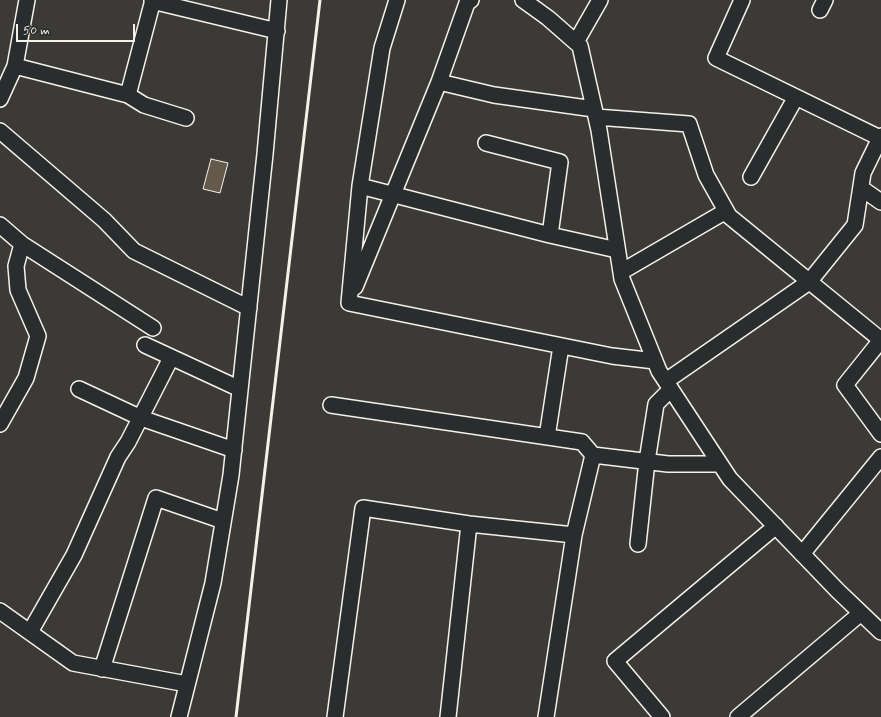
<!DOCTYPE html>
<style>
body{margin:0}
#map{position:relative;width:881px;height:717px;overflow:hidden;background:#3c3a37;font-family:Mynerve,sans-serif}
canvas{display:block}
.scale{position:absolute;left:16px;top:24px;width:119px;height:18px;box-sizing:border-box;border:2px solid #f4f1e8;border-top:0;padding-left:5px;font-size:12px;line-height:14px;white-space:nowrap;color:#f4f1e8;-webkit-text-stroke:3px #2a2d2e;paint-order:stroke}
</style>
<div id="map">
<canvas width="881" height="717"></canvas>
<div class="scale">50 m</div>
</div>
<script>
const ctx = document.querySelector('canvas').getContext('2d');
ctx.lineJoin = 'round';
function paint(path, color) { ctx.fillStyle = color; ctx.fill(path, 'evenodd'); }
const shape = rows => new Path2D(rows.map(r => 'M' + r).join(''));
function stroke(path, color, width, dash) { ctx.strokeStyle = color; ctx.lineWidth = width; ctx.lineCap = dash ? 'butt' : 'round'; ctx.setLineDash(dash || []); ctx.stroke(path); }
const building = shape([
 [211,159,228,163,220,193,203,189,211,159]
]);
paint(building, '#65594c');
stroke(building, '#f4f1e8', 1);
const minor = shape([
 [397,0,382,48,360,186,550,235,617,250],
 [523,0,548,18,580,46,599,130,622,279,659,371,730,479,838,591,881,632],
 [742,0,716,58,880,138],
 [152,1,277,31],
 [820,10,825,0],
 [576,42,600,0],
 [15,66,128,95,144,105,186,118],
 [439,82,494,95,594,109],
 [128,95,153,0],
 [0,99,15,66,27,0],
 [596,117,689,124,706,175,729,216,881,340],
 [0,131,104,220,134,251,249,308],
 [486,143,560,162,550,235],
 [751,177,796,97],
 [360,186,349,303,612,356,655,361],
 [861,188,881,202],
 [0,225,22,244,16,266,18,290,38,336,26,378,0,424],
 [22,244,153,328],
 [621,272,726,211],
 [355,287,439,82,467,3,471,0],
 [881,340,845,385,881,434],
 [145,345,240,389],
 [666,381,809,282,855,225,863,173,881,136],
 [79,389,141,418,234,450],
 [331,405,582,442,593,455,668,464,720,464],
 [547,437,561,346],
 [638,544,647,461,656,404,671,389],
 [802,554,881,457],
 [0,611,73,663,187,684],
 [30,632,74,555,118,457,128,442,171,358],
 [102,669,156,498,223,521],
 [179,717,213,583,231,475,265,154,279,0],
 [335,717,363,508,469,524,574,535],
 [448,717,469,524],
 [546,717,574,535,593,455],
 [662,717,615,661,776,526],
 [738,717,861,613]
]);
stroke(minor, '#f4f1e8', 18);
stroke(minor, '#2a2d2e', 15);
stroke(shape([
 [236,717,320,0]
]), '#f4f1e8', 3);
</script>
